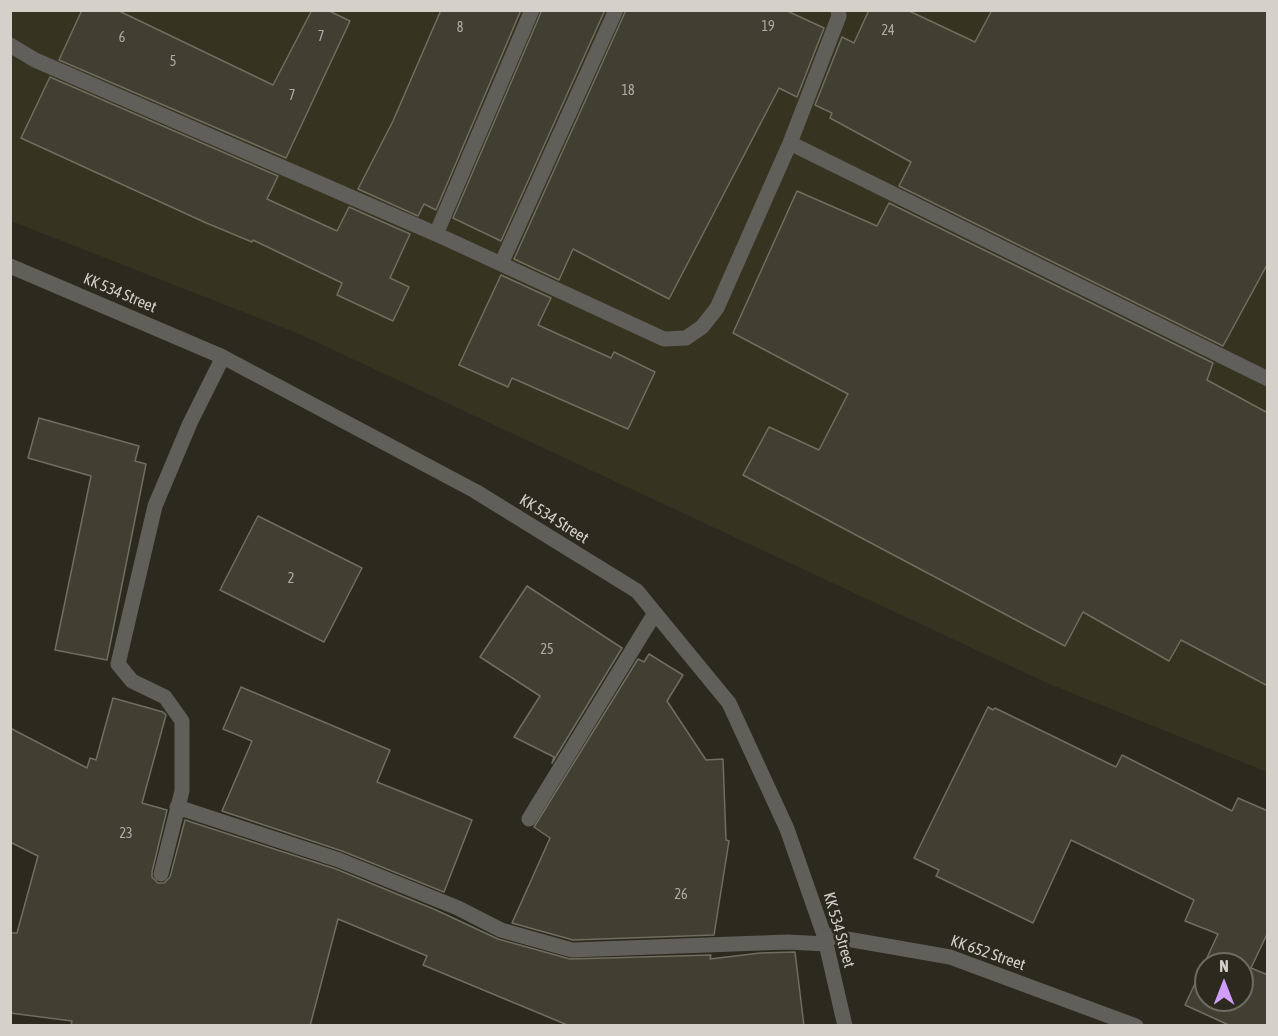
<!DOCTYPE html>
<style>
body{margin:0}
#map{position:relative;width:1278px;height:1036px;overflow:hidden;background:#2c2a1e;font-family:"Asap Condensed",sans-serif}
canvas{display:block}
.frame{position:absolute;inset:0;border:12px solid #d3d1ca;pointer-events:none}
.north{position:absolute;left:1194px;top:952px;width:60px;height:60px;box-sizing:border-box;background:#2c2a1e;border:2px solid #6f6d63;border-radius:50%;rotate:0deg;font-size:16px;font-weight:700;line-height:24px;text-align:center;color:#d3d1ca}
.north::after{content:'';display:block;margin:auto;width:21px;height:27px;background:#d19dfe;clip-path:polygon(50% 0,100% 100%,50% 72%,0 100%)}
</style>
<div id="map">
<canvas width="1278" height="1036"></canvas>
<div class="frame"></div>
<div class="north">N</div>
</div>
<script>
const ctx = document.querySelector('canvas').getContext('2d');
ctx.lineJoin = 'round';
function paint(path, color) { ctx.fillStyle = color; ctx.fill(path, 'evenodd'); }
const shape = rows => new Path2D(rows.map(r => 'M' + r).join(''));
function stroke(path, color, width, dash) { ctx.strokeStyle = color; ctx.lineWidth = width; ctx.lineCap = dash ? 'butt' : 'round'; ctx.setLineDash(dash || []); ctx.stroke(path); }
function write(font, color, halo, rows, align = 'center') {
  ctx.font = font + ' "Asap Condensed",sans-serif'; ctx.lineWidth = 5; ctx.setLineDash([]); ctx.textBaseline = 'middle'; ctx.strokeStyle = halo; ctx.fillStyle = color; for (const [text, x, y, turn = 0] of rows) {
    ctx.save(); ctx.translate(x, y); ctx.rotate((+turn || 0) * Math.PI / 180); ctx.textAlign = isNaN(turn) ? turn : align; if (halo) ctx.strokeText(text, 0, 0); ctx.fillText(text, 0, 0); ctx.restore();
  }
}
paint(shape([
 [10,11,1267,11,1267,772,1047,683,297,333,11,221]
]), '#373321');
const building = shape([
 [82,10,117,10,273,85,312,10,327,10,350,21,286,158,59,60,82,10],
 [441,10,521,10,436,210,424,204,418,216,358,189,393,121,441,10],
 [542,10,605,10,501,241,453,218,542,10],
 [626,10,785,10,824,28,797,97,779,88,669,299,573,249,559,280,514,259,626,10],
 [869,10,907,10,975,42,992,10,1268,10,1268,263,1223,346,899,186,911,162,830,118,832,113,815,105,842,37,854,43,869,10],
 [50,77,278,176,267,199,337,231,349,207,410,234,390,278,409,287,393,321,337,295,342,283,253,240,252,242,204,222,21,138,50,77],
 [797,191,877,226,889,203,1213,363,1207,380,1268,413,1268,686,1181,640,1169,661,1083,612,1065,646,743,475,769,427,819,450,848,394,733,333,797,191],
 [501,275,551,298,538,325,611,358,614,352,655,372,628,429,512,378,508,387,459,365,501,275],
 [39,418,139,446,135,461,146,464,107,660,55,650,91,476,28,458,39,418],
 [258,516,362,568,324,642,220,590,258,516],
 [527,586,622,648,552,763,554,757,514,737,540,696,480,657,527,586],
 [649,654,683,675,667,701,706,760,723,759,726,840,729,841,714,935,573,940,512,923,550,838,534,827,638,659,644,662,649,654],
 [241,687,390,750,377,782,472,820,444,892,342,851,222,811,252,741,223,729,241,687],
 [113,698,163,712,166,715,142,803,167,810,152,872,152,877,158,883,164,883,170,877,185,820,336,869,436,910,498,939,570,959,711,955,710,959,760,953,795,952,804,1026,570,1026,423,965,427,956,338,919,310,1026,71,1026,72,1021,10,1013,10,933,17,933,38,856,10,842,10,728,87,768,90,758,96,760,113,698],
 [988,707,993,710,995,708,1116,767,1122,755,1232,811,1238,798,1268,811,1268,932,1251,968,1268,975,1268,1026,1231,1026,1185,1005,1218,934,1185,921,1194,900,1071,840,1033,923,936,876,939,870,914,858,988,707],
 [1206,964,1242,964,1242,1000,1206,1000,1206,964]
]);
paint(building, '#413e32');
stroke(building, '#706e60', 1.5);
stroke(shape([
 [10,45,35,60,436,234,664,339,686,338,702,327,717,308,790,143,839,16,838,10],
 [790,143,1268,379],
 [436,234,532,10],
 [501,264,616,10],
 [10,266,223,357,475,491,637,591,729,703,787,829,824,935,845,1026],
 [177,807,339,860,458,908,501,930,572,950,788,942,826,944],
 [529,819,655,613],
 [161,874,182,791,182,721,165,697,132,681,118,664,155,506,190,423,223,357],
 [824,935,950,957,1136,1026]
]), '#605f59', 15);
write('14px', '#aeaca4', null, [
 ["19",768,27],
 ["8",460,28],
 ["24",888,31],
 ["7",321,37],
 ["6",122,38],
 ["5",173,62],
 ["18",628,91],
 ["7",292,96],
 ["2",291,579],
 ["25",547,650],
 ["23",126,834],
 ["26",681,895]
]);
write('16px', '#d3d1ca', '#2c2a1e', [
 ["KK 534 Street",120,293,23],
 ["KK 534 Street",554,519,32],
 ["KK 534 Street",839,930,74],
 ["KK 652 Street",988,953,19]
]);
</script>
